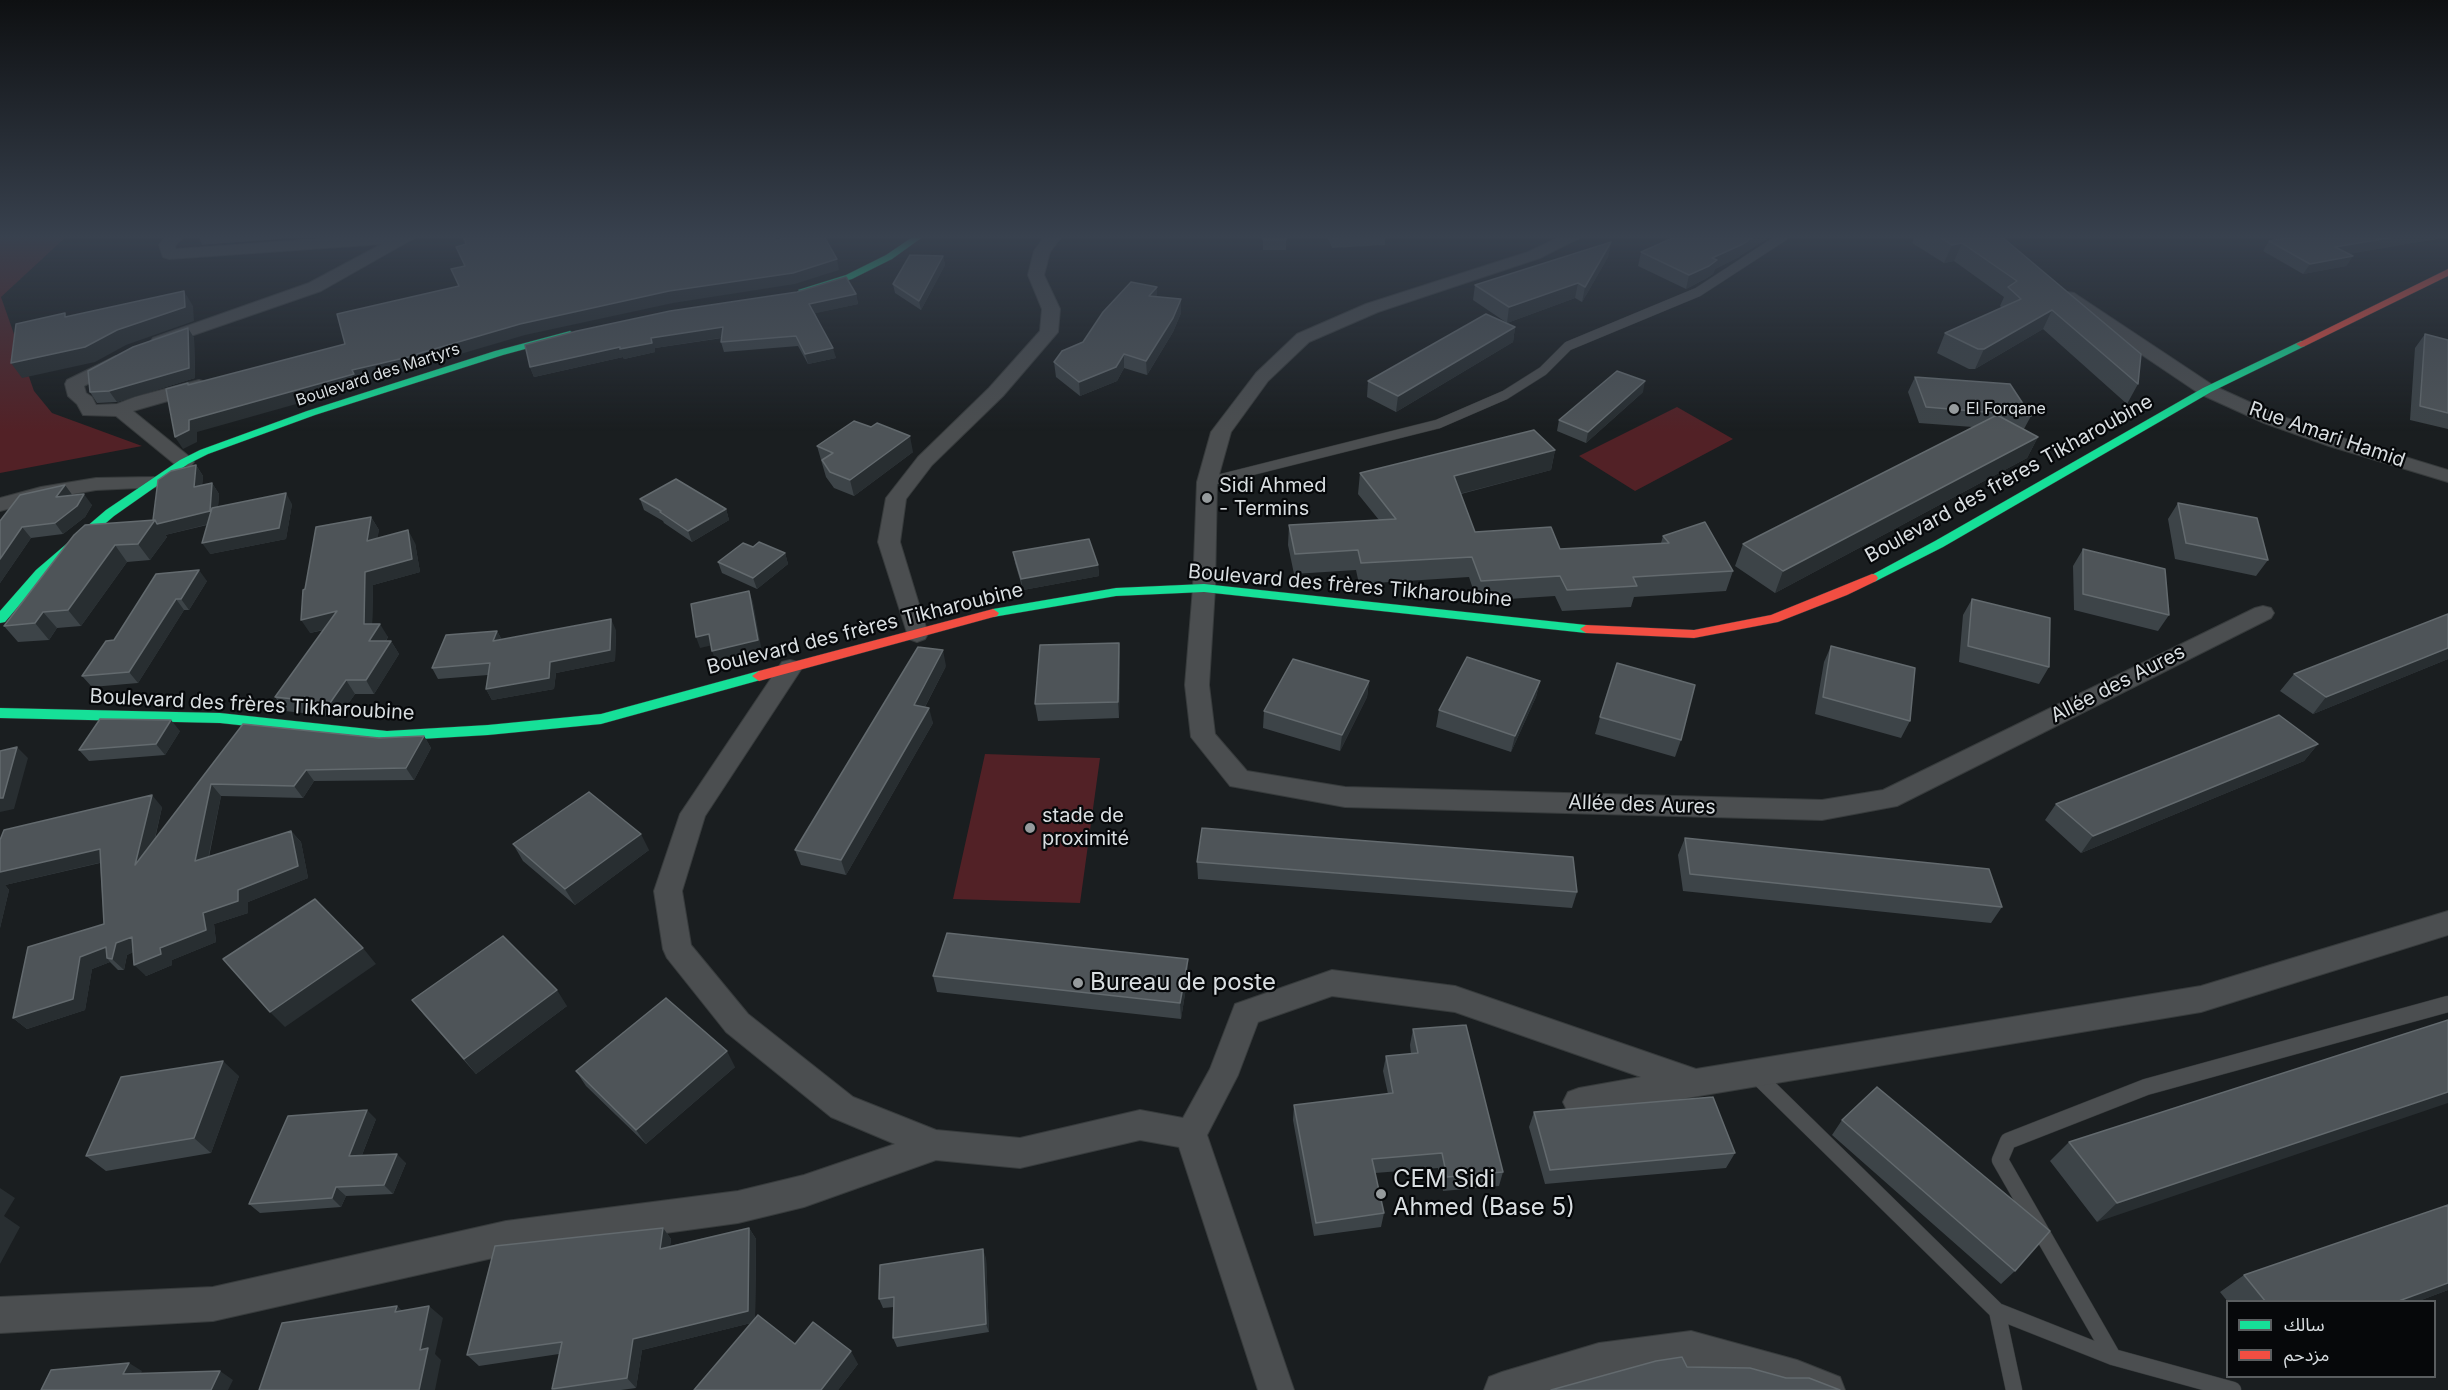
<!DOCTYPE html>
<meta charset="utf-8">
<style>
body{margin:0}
#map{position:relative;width:2448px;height:1390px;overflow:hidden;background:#1a1e20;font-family:Inter,"Noto Sans Arabic",sans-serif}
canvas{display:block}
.legend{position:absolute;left:2226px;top:1300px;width:210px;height:78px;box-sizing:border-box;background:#06080a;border:2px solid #5a5e60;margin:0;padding:8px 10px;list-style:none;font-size:18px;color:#d9dee1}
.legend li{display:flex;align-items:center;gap:12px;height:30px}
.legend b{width:30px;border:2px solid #5a5e60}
</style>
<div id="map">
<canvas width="2448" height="1390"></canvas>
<ul class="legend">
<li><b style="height:8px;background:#16e098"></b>سالك</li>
<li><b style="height:8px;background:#f24e42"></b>مزدحم</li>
</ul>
</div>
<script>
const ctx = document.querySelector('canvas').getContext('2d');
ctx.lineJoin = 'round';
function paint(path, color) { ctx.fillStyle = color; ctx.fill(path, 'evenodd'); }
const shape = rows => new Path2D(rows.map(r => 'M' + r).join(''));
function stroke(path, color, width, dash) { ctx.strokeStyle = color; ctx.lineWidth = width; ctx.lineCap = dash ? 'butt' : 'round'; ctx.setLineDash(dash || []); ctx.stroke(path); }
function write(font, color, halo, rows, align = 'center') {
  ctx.font = font + ' Inter,sans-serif'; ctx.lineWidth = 4.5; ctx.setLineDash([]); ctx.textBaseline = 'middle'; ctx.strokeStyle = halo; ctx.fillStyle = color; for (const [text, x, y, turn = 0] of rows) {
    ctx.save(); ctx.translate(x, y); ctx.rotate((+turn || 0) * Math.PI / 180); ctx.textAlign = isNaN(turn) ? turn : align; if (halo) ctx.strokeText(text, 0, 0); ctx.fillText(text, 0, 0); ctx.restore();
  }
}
paint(shape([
 [0,236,67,236,1,297,34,391,52,413,142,446,0,473],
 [1677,407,1733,439,1635,491,1579,456],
 [985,754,1100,758,1080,903,953,899]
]), '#522126');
const laneFar1 = shape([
 [1207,482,1438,424,1505,395,1543,371,1568,346,1698,292,1784,236]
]);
const lane = shape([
 [1756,1075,1997,1311,2113,1357,2233,1390],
 [1997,1311,2014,1390],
 [2113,1357,2000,1160,2008,1141,2146,1087,2448,1004]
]);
const street = shape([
 [167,236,184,236,175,246,176,249,362,236,418,236,321,291,159,347,153,346,150,342,153,338,309,283,382,244,169,259,163,257,159,245,167,236],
 [1045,236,1062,236,1050,252,1044,275,1060,309,1058,332,1003,396,932,465,906,499,900,542,928,634,925,639,917,642,909,639,878,542,886,498,918,457,989,388,1040,331,1042,309,1028,275,1034,251,1045,236],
 [1562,236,1583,236,1540,258,1378,312,1309,342,1268,381,1231,432,1217,482,1215,588,1209,685,1215,734,1247,771,1345,787,1822,800,1883,790,2255,608,2263,606,2271,608,2274,613,2271,618,1897,806,1822,820,1345,807,1230,786,1191,737,1185,685,1193,588,1197,482,1211,432,1256,373,1297,334,1366,304,1528,252,1562,236],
 [2068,292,2074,293,2214,386,2278,415,2343,438,2448,470,2448,482,2329,446,2264,423,2200,394,2062,301,2060,297,2068,292],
 [116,356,122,357,125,361,122,365,84,386,86,393,92,397,96,405,117,404,135,397,199,380,206,382,208,386,206,390,133,411,191,458,194,462,191,466,177,466,116,416,83,415,77,404,68,396,65,384,67,380,116,356],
 [153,477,160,479,163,483,160,487,96,490,44,499,0,511,0,498,41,487,96,478,153,477],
 [790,660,798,662,802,668,705,816,682,891,691,945,748,1014,853,1097,936,1130,1020,1138,1140,1110,1183,1118,1210,1069,1235,1004,1332,970,1455,986,1696,1069,2201,986,2448,911,2448,935,2201,1012,1579,1116,1568,1112,1563,1102,1568,1092,1579,1088,1641,1077,1455,1012,1332,996,1258,1022,1238,1075,1207,1135,1294,1390,1258,1390,1179,1147,1140,1140,1020,1168,936,1160,804,1207,738,1223,506,1255,213,1321,0,1333,0,1297,213,1287,506,1221,738,1191,804,1175,895,1144,831,1117,726,1032,667,958,663,949,654,891,680,814,782,662,790,660],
 [1691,1331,1797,1360,1840,1377,1845,1390,1775,1390,1691,1367,1599,1379,1563,1390,1484,1390,1489,1377,1502,1372,1599,1343,1691,1331]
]);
const fast = shape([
 [914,236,924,236,892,259,852,279,803,293,798,290,846,275,886,255,914,236],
 [570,331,575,334,573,336,503,355,315,415,208,454,188,464,114,516,44,576,5,622,0,623,0,611,36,570,106,510,180,460,200,450,307,411,495,351,570,331],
 [2301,341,2305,342,2305,346,2211,392,1943,547,1876,581,1872,582,1866,578,1935,541,2203,388,2301,341],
 [1204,584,1586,625,1592,629,1586,633,1204,592,1116,596,993,617,987,613,993,609,1116,588,1204,584],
 [759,671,766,676,764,679,601,724,488,735,387,741,220,723,0,718,0,708,220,713,387,731,488,725,601,714,759,671]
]);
const jam = shape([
 [2448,269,2448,276,2305,346,2301,347,2296,344,2448,269],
 [1872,574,1876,575,1878,578,1876,581,1847,595,1778,622,1694,638,1586,633,1580,629,1586,625,1694,630,1771,615,1872,574],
 [993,609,999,613,997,616,759,681,752,676,759,671,993,609]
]);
stroke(laneFar1, '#373b3c', 10);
stroke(lane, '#373b3c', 17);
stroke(street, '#373b3c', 2);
stroke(fast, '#373b3c', 1);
stroke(jam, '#373b3c', 1);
stroke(laneFar1, '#4b4e50', 9);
stroke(lane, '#4b4e50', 16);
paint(street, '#4b4e50');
paint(fast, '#16e098');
paint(jam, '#f24e42');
paint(shape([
 [198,236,316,236,202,245],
 [1263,236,1286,236,1286,250,1263,250],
 [1327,236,1385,236,1385,245,1332,248],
 [1915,236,2001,236,2138,384,2127,404,2043,329,1975,369,1969,369,1937,353,1945,333,2002,308,2000,306,2004,297,1954,261,1944,263,1912,243],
 [2270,236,2448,236,2448,237,2348,254,2353,256,2346,266,2303,274,2263,251,2269,241,2276,240],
 [1611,242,1608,257,1582,302,1575,298,1507,323,1473,300,1475,285],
 [1641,252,1739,257,1715,269,1713,274,1705,279,1686,289,1638,266],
 [943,256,945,265,921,310,895,293,893,284],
 [856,294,858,304,815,313,836,358,808,364,798,346,724,352,721,342,722,338,655,348,655,352,624,359,623,357,534,377,530,367],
 [1157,297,1181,299,1181,313,1173,332,1147,375,1124,368,1117,381,1080,396,1056,377,1054,362,1083,342],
 [1515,327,1513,342,1396,412,1367,397,1368,381],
 [188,328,194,338,195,378,117,402,97,403,90,392],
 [2425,334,2448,340,2448,429,2410,420,2415,348],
 [1915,377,2031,416,2024,429,2038,437,2027,458,1775,593,1735,566,1743,544,1973,427,1919,423,1908,392],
 [1643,392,1586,443,1557,431,1559,420],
 [817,446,913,452,854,496,834,488,826,477],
 [1555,450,1551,470,1461,494,1475,532,1560,549,1661,543,1663,536,1733,571,1726,591,1634,597,1631,607,1562,611,1555,596,1477,601,1469,577,1359,584,1356,570,1294,574,1288,545,1289,525,1379,520,1358,494,1360,473],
 [196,465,203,476,202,485,212,483,219,494,218,506,292,504,286,539,210,554,207,525,165,535,167,537,150,560,127,562,81,626,57,628,49,640,18,642,4,626,74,535,153,520],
 [65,485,73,496,92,505,85,517,63,534,31,538,0,583,0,521],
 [640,499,726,509,729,520,692,542,664,523,663,521,644,510],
 [2178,503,2268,560,2256,576,2175,559,2168,519],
 [371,517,379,530,377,538,415,543,420,572,373,585,372,624,388,637,386,641,391,641,399,654,374,694,355,694,339,717,285,711,275,697,324,630,310,633,305,589],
 [753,547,785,553,788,564,757,589,722,573,718,562],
 [2083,549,2169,615,2158,631,2074,610,2073,566],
 [1013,552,1098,565,1099,576,1023,590,1015,563],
 [156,574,207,581,189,610,184,610,138,683,92,687,82,676,114,640],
 [1972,599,2049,667,2039,684,1959,662,1963,615],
 [2448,614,2448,659,2313,714,2280,691,2294,674],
 [616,630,615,661,556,673,554,689,492,700,486,689,488,675,438,679,432,668,497,631,502,640],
 [1119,643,1120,660,1119,718,1038,721,1035,704],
 [1831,646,1910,721,1901,738,1815,714,1824,662],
 [946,666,925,707,933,723,846,875,801,865,795,850],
 [1369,681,1367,697,1340,751,1263,728,1264,711],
 [1540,681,1536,697,1511,752,1436,727,1439,710],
 [1600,717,1681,740,1675,757,1595,734],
 [243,724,379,738,424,736,431,748,414,780,314,781,303,798,221,796,209,857,291,831,301,842,308,878,248,902,248,913,214,924,216,942,172,960,172,965,146,976,133,952,127,955,124,970,118,970,110,962,92,969,85,1010,27,1029,13,1018,104,924,100,863,5,885,9,890,0,928,0,840,162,807,155,839],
 [180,731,165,755,89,761,79,750],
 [2318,744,2304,761,2081,853,2045,820,2056,804],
 [1685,838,2002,907,1991,923,1683,891,1678,855],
 [513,844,649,850,575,905,523,861],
 [1197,862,1577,892,1572,908,1198,879],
 [1188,975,1181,1019,937,992,933,976],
 [412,1000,567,1006,476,1074,424,1015],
 [2448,1020,2097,1222,2050,1161,2069,1142],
 [1413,1029,1503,1172,1499,1186,1443,1191,1438,1168,1375,1173,1384,1213,1381,1227,1314,1236,1293,1120,1294,1105,1388,1094,1383,1071,1386,1056,1411,1054,1410,1045],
 [735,1067,646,1144,586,1086,576,1071],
 [239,1076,211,1153,106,1171,86,1156],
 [1534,1112,1735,1153,1726,1168,1545,1184,1529,1127],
 [376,1119,362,1155,406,1163,393,1194,346,1196,341,1207,260,1213,249,1204],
 [1842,1120,2015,1271,2001,1284,1832,1135],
 [663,1228,671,1239,670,1246,749,1228,756,1239,755,1318,795,1344,858,1364,838,1390,751,1323,642,1350,636,1388,621,1390,554,1390,552,1389,559,1354,479,1366,467,1355],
 [986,1258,989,1332,897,1347,893,1338,894,1307,883,1308,879,1299],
 [2244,1275,2448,1290,2416,1302,2228,1302,2220,1292]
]), '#3d4448');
paint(shape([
 [1755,236,1772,236,1739,257,1715,269,1713,274,1705,279,1686,289,1689,275,1712,258],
 [2400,236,2448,236,2448,237,2329,257,2335,247],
 [1611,242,1608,257,1582,302,1585,287],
 [1962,243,1954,261,1944,263,1952,245],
 [943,256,945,265,921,310,919,301],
 [2353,256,2346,266,2303,274,2310,264],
 [837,259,839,270,795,284,673,303,525,335,423,365,423,367,358,382,360,386,197,432,197,442,183,449,175,437,189,420,352,370,417,354,520,324,669,291],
 [1578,283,1575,298,1507,323,1509,307],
 [1157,287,1157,301,1149,296],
 [184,291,193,306,194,321,126,345,95,362,22,378,11,363],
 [856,294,858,304,812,314,809,304],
 [1181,299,1181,313,1173,332,1147,375,1146,361],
 [2052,310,2043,329,1975,369,1984,349],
 [723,327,726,337,655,348,655,352,624,359,623,357,534,377,530,367,620,347,651,338],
 [1515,327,1513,342,1396,412,1398,396],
 [188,328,194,338,195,378,117,402,109,391],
 [833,348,836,358,808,364,805,354],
 [1124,354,1124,368,1117,381,1080,396,1079,382],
 [1645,381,1643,392,1586,443,1588,432],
 [910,436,913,452,854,496,850,480],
 [2038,437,2027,458,1775,593,1783,571],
 [1555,450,1551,470,1451,496,1454,476],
 [196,465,203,476,201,498,194,487],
 [212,483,219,494,217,522,165,535,167,537,150,560,138,544,155,520],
 [65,485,73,496,56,497],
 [286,493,292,504,286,539,210,554,202,543],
 [84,494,92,505,85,517,63,534,55,523],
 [726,509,729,520,692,542,688,531],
 [371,517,379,530,375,554,367,541],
 [22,527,31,538,0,583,0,559],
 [408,530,415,543,420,572,373,585,372,636,380,624,388,637,377,654,369,641,364,624,365,572],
 [115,545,127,562,81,626,68,610],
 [785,553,788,564,757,589,753,578],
 [1098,565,1099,576,1023,590,1021,579],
 [199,570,207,581,189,610,181,599],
 [749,591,753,602,762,652,716,662,712,651],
 [176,599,184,610,138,683,129,672],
 [337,611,345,624,310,633,301,620],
 [43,612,57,628,49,640,35,623],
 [611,619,616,630,615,661,556,673,554,689,492,700,486,689,550,662],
 [497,631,503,642,493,641],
 [709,634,713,645,700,648,696,637],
 [391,641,399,654,374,694,366,680],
 [1119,643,1120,660,1119,718,1118,702],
 [2448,648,2448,659,2313,714,2326,697],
 [943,650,946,666,918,720,914,705],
 [346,680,355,694,339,717,330,703],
 [1369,681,1367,697,1340,751,1342,735],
 [1540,681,1536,697,1511,752,1515,736],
 [929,708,933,723,846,875,841,860],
 [171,720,180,731,165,755,156,744],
 [424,736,431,748,414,780,406,768],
 [2318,744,2304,761,2081,853,2093,836],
 [17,747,28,758,14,809,0,812,0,798],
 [306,770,314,781,303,798,294,786],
 [211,784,221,796,205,873,195,861],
 [152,795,162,807,146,876,135,865],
 [291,831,301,842,308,878,248,902,248,913,214,924,216,942,172,960,172,965,146,976,134,965,160,948,203,913,238,890],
 [641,834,649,850,575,905,565,889],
 [100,849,111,860,5,885,9,890,0,928,0,872],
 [132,937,143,948,127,955,124,970,112,959,107,958,110,962,92,969,85,1010,27,1029,13,1018,80,957],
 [363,948,376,964,285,1027,270,1012],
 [1188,959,1188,975,1181,1019,1180,1003],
 [557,990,567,1006,476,1074,464,1059],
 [727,1051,735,1067,646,1144,636,1130],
 [223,1061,239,1076,211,1153,194,1138],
 [2448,1092,2448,1103,2097,1222,2117,1203],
 [367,1110,376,1119,358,1165,349,1156],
 [397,1154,406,1163,393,1194,384,1185],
 [336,1187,346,1196,341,1207,332,1198],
 [0,1188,15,1198,4,1216,20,1227,0,1264],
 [663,1228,671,1239,668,1260,660,1249],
 [749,1228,756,1239,755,1322,642,1350,636,1388,627,1378,633,1339],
 [983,1249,986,1258,989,1332,986,1324],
 [2448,1283,2448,1290,2416,1302,2396,1302],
 [397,1306,411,1318,395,1312],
 [429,1306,443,1318,435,1354,441,1360,435,1390,419,1390,420,1350],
 [851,1351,858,1364,838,1390,821,1390],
 [129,1363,142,1371,137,1383,123,1374],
 [220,1371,233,1380,228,1390,211,1390]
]), '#282e31');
const building = shape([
 [463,236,774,236,776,241,789,236,824,236,837,259,793,273,669,291,520,324,417,354,417,355,352,370,354,374,189,420,189,430,175,437,166,389,188,383,188,385,345,344,337,314,459,286,451,269,465,266,456,247,466,244,463,236],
 [1263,236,1286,236,1286,240,1263,240,1263,236],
 [1332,236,1358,236,1332,238,1332,236],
 [1677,236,1755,236,1743,244,1712,258,1717,260,1709,266,1689,275,1641,252,1677,236],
 [1938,236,2001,236,2141,354,2138,384,2052,310,1984,349,1978,349,1945,333,2021,299,2008,287,2017,281,1962,243,1952,245,1938,236],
 [2293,236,2400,236,2335,247,2353,256,2310,264,2269,241,2294,237,2293,236],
 [1611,242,1585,287,1578,283,1509,307,1475,285,1611,242],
 [910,255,943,256,919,301,893,284,910,255],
 [846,277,856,294,809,304,833,348,805,354,796,336,721,342,723,327,651,338,652,343,620,349,620,347,530,367,525,345,577,331,670,311,797,292,846,277],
 [1131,282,1157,287,1149,296,1181,299,1173,318,1146,361,1124,354,1116,367,1079,382,1054,362,1062,351,1083,342,1103,312,1131,282],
 [184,291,185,307,117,330,85,347,11,363,16,324,65,313,65,317,184,291],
 [1486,314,1515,327,1398,396,1368,381,1486,314],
 [188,328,189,368,109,391,90,392,88,371,133,347,188,328],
 [2425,334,2448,340,2448,413,2420,406,2425,334],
 [1617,371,1645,381,1588,432,1559,420,1617,371],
 [1915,377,2010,384,2031,416,1926,407,1915,377],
 [1997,415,2038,437,1783,571,1743,544,1997,415],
 [854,421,871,427,877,423,910,436,850,480,830,472,822,460,833,453,817,446,854,421],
 [1534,430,1555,450,1454,476,1475,532,1551,527,1560,549,1669,543,1663,536,1705,522,1733,571,1633,577,1637,586,1567,590,1560,576,1481,581,1472,557,1361,563,1358,550,1295,554,1289,525,1396,519,1360,473,1534,430],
 [196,465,194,487,212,483,210,511,157,524,155,520,153,520,158,480,171,471,196,465],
 [676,479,726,509,688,531,660,512,661,511,640,499,676,479],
 [65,485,56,497,84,494,77,506,55,523,22,527,0,559,0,521,20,495,65,485],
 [286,493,279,528,202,543,212,508,286,493],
 [2178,503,2257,518,2268,560,2186,543,2178,503],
 [371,517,367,541,408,530,412,559,365,572,364,624,380,624,369,641,391,641,366,680,346,680,330,703,275,697,337,611,301,620,303,590,305,589,316,527,371,517],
 [155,520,138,544,115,545,68,610,43,612,35,623,4,626,74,535,85,525,155,520],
 [1089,539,1098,565,1021,579,1013,552,1089,539],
 [759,542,785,553,753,578,718,562,743,543,753,547,759,542],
 [2083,549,2165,569,2169,615,2083,594,2083,549],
 [199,570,181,599,176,599,129,672,82,676,106,641,114,640,156,574,199,570],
 [749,591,758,640,712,651,709,634,696,637,691,604,749,591],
 [1972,599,2050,618,2049,667,1968,646,1972,599],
 [2448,614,2448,648,2326,697,2294,674,2448,614],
 [611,619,610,650,550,662,549,678,486,689,490,663,432,668,446,635,497,631,493,641,611,619],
 [1119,643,1118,702,1035,704,1040,645,1119,643],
 [1831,646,1915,668,1910,721,1823,697,1831,646],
 [918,647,943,650,914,705,929,708,841,860,795,850,918,647],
 [1467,657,1540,681,1515,736,1439,710,1467,657],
 [1293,659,1369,681,1342,735,1264,711,1293,659],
 [1617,663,1695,685,1681,740,1600,717,1617,663],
 [2279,715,2318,744,2093,836,2056,804,2279,715],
 [100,719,171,720,156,744,79,750,100,719],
 [243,724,379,738,424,736,406,768,306,770,294,786,211,784,195,861,291,831,298,866,238,890,238,901,203,913,206,930,160,948,161,954,134,965,132,937,116,943,112,959,107,958,106,947,80,957,73,999,13,1018,28,947,104,924,100,849,0,872,0,840,4,830,152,795,135,865,243,724],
 [17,747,3,798,0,798,0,751,17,747],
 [589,792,641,834,565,889,513,844,589,792],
 [1202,828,1573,857,1577,892,1197,862,1202,828],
 [1685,838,1989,869,2002,907,1690,874,1685,838],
 [315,899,363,948,270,1012,223,959,315,899],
 [947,933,1188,959,1180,1003,933,976,947,933],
 [503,936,557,990,464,1059,412,1000,503,936],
 [666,998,727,1051,636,1130,576,1071,666,998],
 [2448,1020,2448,1092,2117,1203,2069,1142,2448,1020],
 [1466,1025,1503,1172,1447,1177,1442,1153,1372,1159,1384,1213,1316,1223,1294,1105,1393,1093,1386,1056,1418,1053,1413,1029,1466,1025],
 [223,1061,194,1138,86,1156,121,1077,223,1061],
 [1877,1087,2050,1231,2015,1271,1842,1120,1877,1087],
 [1713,1097,1735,1153,1550,1170,1534,1112,1713,1097],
 [367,1110,349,1156,397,1154,384,1185,336,1187,332,1198,249,1204,288,1116,367,1110],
 [2448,1205,2448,1283,2396,1302,2266,1302,2244,1275,2448,1205],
 [663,1228,660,1249,749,1228,748,1311,633,1339,627,1378,552,1389,562,1342,467,1355,495,1246,663,1228],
 [983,1249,986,1324,893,1338,894,1297,879,1299,880,1265,983,1249],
 [397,1306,395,1312,429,1306,420,1350,428,1348,419,1390,259,1390,282,1323,397,1306],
 [758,1315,795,1344,813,1322,851,1351,821,1390,694,1390,758,1315],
 [1682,1357,1687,1367,1750,1368,1786,1378,1809,1378,1840,1390,1551,1390,1656,1361,1682,1357],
 [129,1363,123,1374,220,1371,211,1390,41,1390,51,1370,129,1363]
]);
paint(building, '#4e5458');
stroke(building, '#636a6e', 1.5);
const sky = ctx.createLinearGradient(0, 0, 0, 431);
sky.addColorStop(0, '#0e1012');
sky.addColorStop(0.55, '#38414e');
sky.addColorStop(1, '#38414e00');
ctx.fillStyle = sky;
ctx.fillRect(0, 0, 2448, 431);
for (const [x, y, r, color] of [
 [1954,409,6,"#969b9d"],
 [1207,498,6,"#969b9d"],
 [1030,828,6,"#969b9d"],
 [1078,983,6,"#969b9d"],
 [1381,1194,6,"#969b9d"]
]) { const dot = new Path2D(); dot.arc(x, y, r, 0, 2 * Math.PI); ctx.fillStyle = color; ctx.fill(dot); stroke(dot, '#06080a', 2); }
write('16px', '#d9dee1', '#06080a', [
 ["Boulevard des Martyrs",378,375,-18]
]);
write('16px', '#d9dee1', '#06080a', [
 ["El Forqane",1966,409]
], 'left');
write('20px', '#d9dee1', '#06080a', [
 ["Rue Amari Hamid",2327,435,19],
 ["Boulevard des frères Tikharoubine",2009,479,-29],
 ["Boulevard des frères Tikharoubine",1350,586,5],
 ["Boulevard des frères Tikharoubine",865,629,-14],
 ["Allée des Aures",2118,684,-27],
 ["Boulevard des frères Tikharoubine",252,705,3],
 ["Allée des Aures",1642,805,2]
]);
write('20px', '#d9dee1', '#06080a', [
 ["Sidi Ahmed",1219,486],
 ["- Termins",1219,509],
 ["stade de",1042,816],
 ["proximité",1042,839]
], 'left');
write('24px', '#d9dee1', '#06080a', [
 ["Bureau de poste",1090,983],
 ["CEM Sidi",1393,1180],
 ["Ahmed (Base 5)",1393,1208]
], 'left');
</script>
